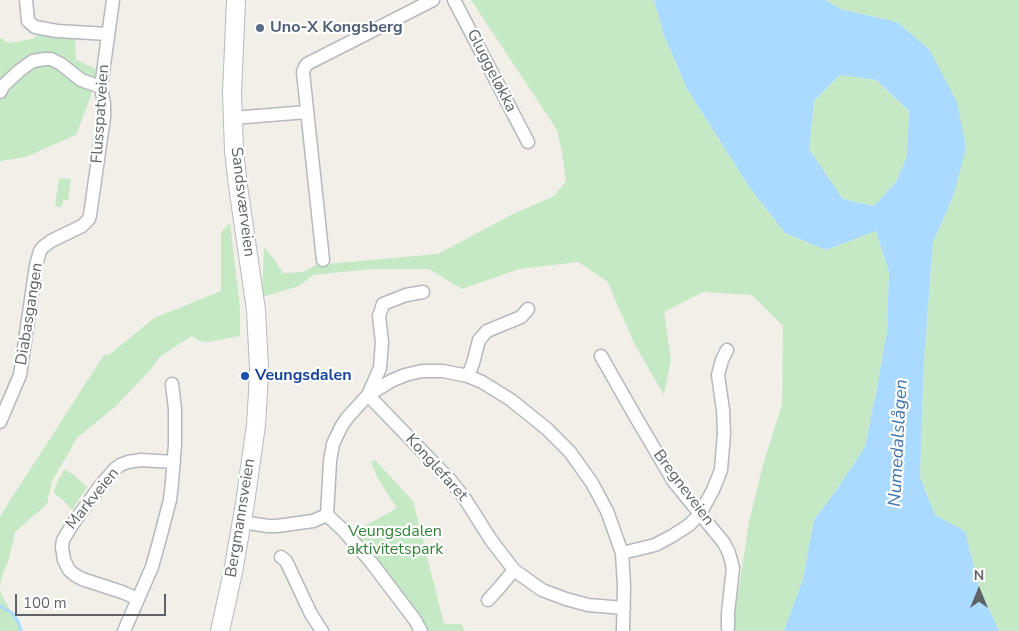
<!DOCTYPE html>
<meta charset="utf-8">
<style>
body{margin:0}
#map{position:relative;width:1019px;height:631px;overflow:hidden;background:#f1efe8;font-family:"Nunito Sans",sans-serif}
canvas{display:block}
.north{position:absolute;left:954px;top:566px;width:50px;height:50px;-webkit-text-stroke:4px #fff;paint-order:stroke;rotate:0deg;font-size:14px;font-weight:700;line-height:20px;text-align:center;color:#5f6368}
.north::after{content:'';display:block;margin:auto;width:18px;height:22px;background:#5f6368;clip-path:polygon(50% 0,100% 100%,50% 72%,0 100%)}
.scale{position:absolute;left:15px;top:594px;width:151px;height:22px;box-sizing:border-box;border:2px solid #5f6368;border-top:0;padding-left:6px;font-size:15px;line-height:18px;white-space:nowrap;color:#5f6368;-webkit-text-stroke:4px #fff;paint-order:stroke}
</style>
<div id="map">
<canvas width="1019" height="631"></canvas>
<div class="north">N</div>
<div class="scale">100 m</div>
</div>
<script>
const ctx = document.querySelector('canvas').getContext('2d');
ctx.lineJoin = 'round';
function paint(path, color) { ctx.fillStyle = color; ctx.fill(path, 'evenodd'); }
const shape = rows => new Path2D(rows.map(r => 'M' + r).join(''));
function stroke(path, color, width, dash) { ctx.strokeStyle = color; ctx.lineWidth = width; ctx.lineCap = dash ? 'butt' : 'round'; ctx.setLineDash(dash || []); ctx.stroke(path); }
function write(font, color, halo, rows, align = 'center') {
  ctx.font = font + ' "Nunito Sans",sans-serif'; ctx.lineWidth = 4.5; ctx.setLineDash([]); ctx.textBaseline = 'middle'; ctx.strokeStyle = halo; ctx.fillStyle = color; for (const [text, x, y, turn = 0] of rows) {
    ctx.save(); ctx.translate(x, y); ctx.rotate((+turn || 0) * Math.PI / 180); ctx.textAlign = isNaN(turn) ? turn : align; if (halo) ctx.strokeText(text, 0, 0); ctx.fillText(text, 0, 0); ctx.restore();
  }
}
paint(shape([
 [471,0,654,0,664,35,687,89,750,188,785,233,826,250,876,231,889,272,887,331,877,388,865,447,837,489,814,520,803,579,784,631,729,631,740,581,749,522,763,465,782,404,783,326,752,295,703,292,664,312,671,359,664,395,635,345,607,281,578,262,519,269,462,289,429,269,372,269,313,275,299,286,262,297,264,247,274,259,283,273,303,272,316,265,438,254,511,215,554,196,566,181,562,152,557,130],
 [826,0,1019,0,1019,631,999,631,979,587,965,531,935,515,920,477,924,360,933,242,953,197,929,49,897,22,840,9],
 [42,32,75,35,76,60,96,69,91,96,76,135,25,157,0,161,0,38,9,43,32,39],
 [840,75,876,80,909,111,907,156,905,161,896,182,874,206,843,199,809,149,814,101],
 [59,178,71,179,68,200,63,200,62,207,55,206],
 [230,223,240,308,240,336,207,342,199,341,192,336,174,347,159,358,151,369,116,406,77,438,52,481,47,504,15,532,9,559,3,573,0,586,0,516,104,355,109,355,154,318,221,291,221,232],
 [375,460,413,501,444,624,461,624,465,631,426,631,419,616,400,589,354,535,356,531,397,508,378,479,371,462],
 [64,470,73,474,87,487,72,510,62,499,54,493,57,482],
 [0,589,3,598,23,631,0,631]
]), '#c5e8c5');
paint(shape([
 [654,0,826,0,840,9,897,22,929,49,957,102,966,148,953,197,933,242,924,360,920,477,935,515,965,531,979,587,999,631,784,631,803,579,814,520,837,489,865,447,877,388,887,331,889,272,876,231,826,250,785,233,750,188,687,89,664,35],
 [840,75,876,80,909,111,907,156,905,161,896,182,874,206,843,199,809,149,814,101]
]), '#aadaff');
stroke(shape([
 [0,606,12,613,18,621,21,631]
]), '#aadaff', 3);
const minor = shape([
 [26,0,28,21,35,27,57,31,108,34],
 [454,0,528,142],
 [0,92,4,85,19,71,27,65,33,61,45,59,51,59,61,64,81,80,101,87],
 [233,118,307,112],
 [323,260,303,72,305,67,307,64,433,0],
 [423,292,406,295,383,304,379,316,382,342,380,368,368,395,451,481,465,499,491,540,514,570,542,590,566,599,588,605,624,608],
 [601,356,638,421,674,482,724,543,729,553,733,568,728,613,728,628],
 [468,376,473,363,479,340,487,331,521,317,528,309],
 [0,422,20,375,36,265,40,251,43,247,51,241,82,226,89,219,90,215,104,117,104,104,101,87,113,0],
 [242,522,268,526,277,526,313,521,327,515],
 [622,553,655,545,672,536,689,525,700,514,713,490,721,470,724,433,723,410,718,375,722,360,727,350],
 [281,557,286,561,311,614,322,631],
 [138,599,122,592,82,579,75,575,69,570,64,560,62,547,63,540,72,525,100,486,115,469,120,465,128,462,141,460,174,462],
 [488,600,499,588,514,570],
 [124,631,152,567,159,542,170,500,172,482,175,444,175,409,172,384],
 [421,631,415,620,371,562,343,530,327,515,330,461,333,444,341,427,347,418,368,395,391,381,405,375,422,371,443,371,468,376,482,382,511,400,547,429,570,452,592,483,607,511,622,553,624,585,623,631]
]);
const secondary = shape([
 [220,631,233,572,245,503,256,425,258,392,259,368,256,310,238,186,234,151,232,93,236,0]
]);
stroke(minor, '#b5b8bc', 15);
stroke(secondary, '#b6babf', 20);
stroke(minor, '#fff', 12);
stroke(secondary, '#fff', 18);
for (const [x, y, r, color] of [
 [260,28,5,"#5c6f8a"],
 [245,376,5,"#1a4fb4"]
]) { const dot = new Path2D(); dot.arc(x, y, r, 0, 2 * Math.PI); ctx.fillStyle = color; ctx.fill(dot); stroke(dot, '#fff', 2); }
write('bold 16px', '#4e5e75', '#fff', [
 ["Uno-X Kongsberg",270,28]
], 'left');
write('16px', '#5f6368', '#fff', [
 ["Gluggeløkka",491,71,63],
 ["Flusspatveien",101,114,-86],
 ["Sandsværveien",242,202,83],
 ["Diabasgangen",30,314,-81],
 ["Konglefaret",436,468,48],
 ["Bregneveien",683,488,53],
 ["Markveien",93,499,-51],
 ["Bergmannsveien",241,518,-81]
]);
write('bold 16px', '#164399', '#fff', [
 ["Veungsdalen",255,376]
], 'left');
write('16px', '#348238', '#fff', [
 ["Veungsdalen",395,532],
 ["aktivitetspark",395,550]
]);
write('italic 18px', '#4174aa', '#fff', [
 ["Numedalslågen",899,443,-87]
]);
</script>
